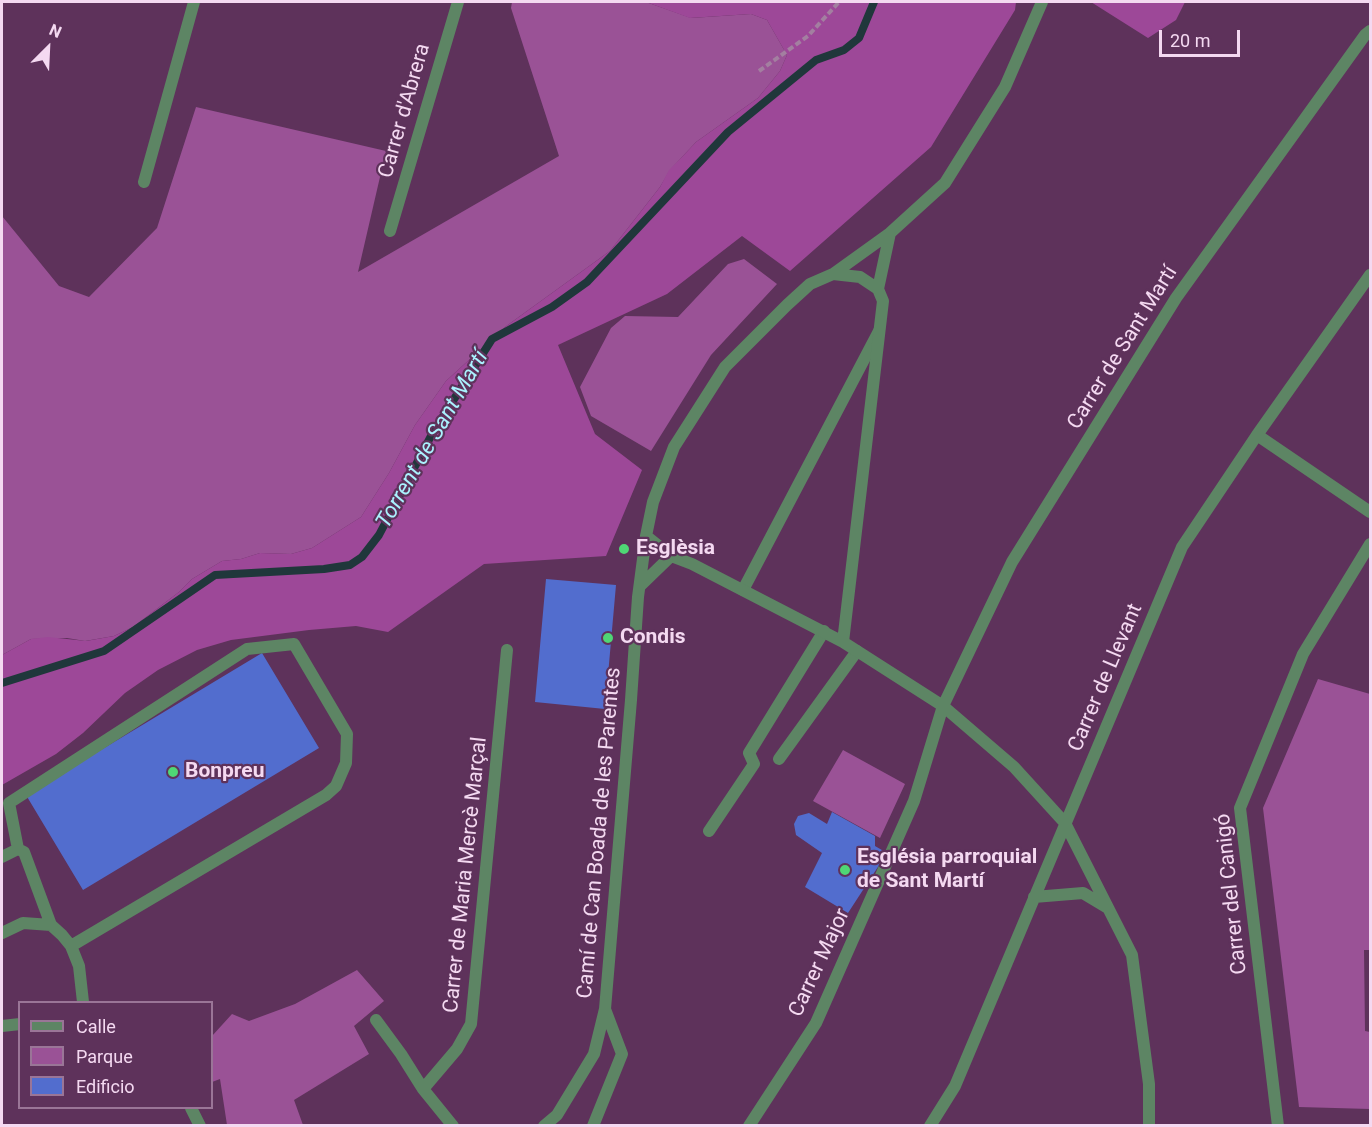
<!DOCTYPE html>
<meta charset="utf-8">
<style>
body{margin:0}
#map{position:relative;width:1372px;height:1127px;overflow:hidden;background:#5e325b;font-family:Roboto,sans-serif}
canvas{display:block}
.frame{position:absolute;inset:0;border:3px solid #f4d9f1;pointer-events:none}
.legend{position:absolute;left:18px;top:1001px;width:195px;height:108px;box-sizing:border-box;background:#5e325b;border:2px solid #9a7597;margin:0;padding:8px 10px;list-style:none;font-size:18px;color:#f4d9f1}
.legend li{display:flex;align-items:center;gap:12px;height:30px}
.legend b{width:30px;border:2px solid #9a7597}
.north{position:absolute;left:18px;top:18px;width:60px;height:60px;-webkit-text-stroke:4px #5e325b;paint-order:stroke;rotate:24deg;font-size:16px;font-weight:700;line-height:24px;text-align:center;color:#f4d9f1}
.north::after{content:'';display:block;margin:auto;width:21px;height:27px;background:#f4d9f1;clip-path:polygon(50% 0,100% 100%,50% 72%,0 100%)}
.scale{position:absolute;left:1159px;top:30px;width:81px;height:27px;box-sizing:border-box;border:3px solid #f4d9f1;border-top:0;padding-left:8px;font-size:18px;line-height:21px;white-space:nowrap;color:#f4d9f1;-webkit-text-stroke:4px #5e325b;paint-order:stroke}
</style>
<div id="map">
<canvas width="1372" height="1127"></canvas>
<div class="frame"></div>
<ul class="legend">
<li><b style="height:8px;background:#5d8564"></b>Calle</li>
<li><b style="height:16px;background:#9a5296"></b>Parque</li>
<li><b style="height:16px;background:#526dce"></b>Edificio</li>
</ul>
<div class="north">N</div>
<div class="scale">20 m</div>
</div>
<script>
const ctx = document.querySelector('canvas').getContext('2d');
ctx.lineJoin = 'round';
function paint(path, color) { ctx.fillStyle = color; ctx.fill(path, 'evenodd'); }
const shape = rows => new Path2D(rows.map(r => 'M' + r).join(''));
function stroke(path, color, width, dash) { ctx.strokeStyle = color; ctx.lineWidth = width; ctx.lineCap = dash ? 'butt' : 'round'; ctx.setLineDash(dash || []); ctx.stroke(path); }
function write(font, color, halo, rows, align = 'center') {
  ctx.font = font + ' Roboto,sans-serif'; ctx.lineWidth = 4.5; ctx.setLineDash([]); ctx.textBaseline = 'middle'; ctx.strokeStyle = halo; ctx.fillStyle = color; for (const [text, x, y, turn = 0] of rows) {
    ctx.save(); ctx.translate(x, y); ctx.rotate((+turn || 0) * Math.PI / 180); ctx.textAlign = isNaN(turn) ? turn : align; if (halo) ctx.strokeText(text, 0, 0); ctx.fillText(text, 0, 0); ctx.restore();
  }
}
paint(shape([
 [512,2,646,2,691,18,751,14,767,20,787,55,780,71,758,98,696,142,670,170,660,187,610,251,505,327,446,381,415,425,389,473,361,517,312,548,291,554,260,553,241,559,222,561,192,579,179,592,133,627,114,636,85,641,67,638,31,639,2,655,2,216,59,286,89,297,157,228,196,107,386,151,358,272,559,156,511,8],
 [744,259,777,284,711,355,651,451,591,416,580,387,611,328,625,316,678,317,728,264],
 [1318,679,1370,694,1370,950,1364,950,1365,1031,1370,1032,1370,1109,1299,1107,1263,808],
 [843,750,905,784,880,838,813,801],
 [357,970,384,1001,354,1026,369,1054,294,1100,303,1125,227,1125,220,1079,212,1082,212,1036,232,1014,249,1021,295,1004]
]), '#9a5296');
paint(shape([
 [646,2,1016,2,1015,10,931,147,790,271,742,236,667,294,558,345,595,434,642,470,606,556,484,564,388,632,356,626,309,630,231,640,197,650,158,670,125,693,83,733,56,754,2,785,2,655,31,639,48,637,86,641,114,636,133,627,179,592,192,579,222,561,241,559,260,553,291,554,312,548,361,517,389,473,415,425,446,381,505,327,610,251,660,187,669,170,682,157,696,142,758,98,780,71,787,55,767,20,751,14,690,18],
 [1091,2,1185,2,1176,20,1148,38]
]), '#9d4898');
stroke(shape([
 [2,683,104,651,215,575,324,569,350,565,362,557,379,535,432,434,492,339,552,307,587,282,728,132,816,60,844,50,859,38,874,2]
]), '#20373b', 8);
paint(shape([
 [546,579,616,585,605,709,535,702],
 [262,653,319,748,83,890,26,795],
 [832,812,875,836,875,846,887,853,848,913,805,887,822,853,796,835,794,824,798,816,809,813,827,824]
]), '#526dce');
stroke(shape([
 [759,71,808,36,839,2]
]), '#a37fa0', 4, [6, 3]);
stroke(shape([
 [779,759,857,651],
 [709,831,754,764,749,753,824,631],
 [18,849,9,803,247,649,294,644,347,734,346,763,336,786,326,795,71,946],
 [2,857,18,849,24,852,51,925],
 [2,933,23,923,51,925,62,935,71,946,79,966,83,1002]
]), '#5d8564', 12);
stroke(shape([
 [743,590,879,331]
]), '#5d8564', 12);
stroke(shape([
 [144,182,194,2],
 [390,231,458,2],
 [833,274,860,277,878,289,883,301,843,642],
 [878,289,890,233],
 [1257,435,1370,512],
 [646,536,671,556],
 [640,586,671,556,692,564,843,642,943,706,1014,767,1065,823,1132,955,1149,1084,1149,1126],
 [1034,897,1083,893,1108,908],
 [376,1020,401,1054,423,1089,453,1126],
 [423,1089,457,1049,471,1024,507,650],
 [544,1126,557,1115,594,1054,605,1009],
 [593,1126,622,1054,605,1009,631,700,638,597,646,536,653,502,674,447,725,367,787,305,810,284,833,274,890,233,945,183,1005,87,1042,2],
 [749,1126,816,1023,914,801,943,706,1012,562,1176,298,1365,35,1370,31],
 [930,1126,955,1086,1182,547,1257,435,1370,275],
 [1278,1126,1240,808,1303,654,1370,544]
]), '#5d8564', 12);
stroke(shape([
 [2,1026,20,1024],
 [191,1108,200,1126]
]), '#5d8564', 12);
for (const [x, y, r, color] of [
 [624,549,6,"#4fd675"],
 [608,638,6,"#4fd675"],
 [173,772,6,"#4fd675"],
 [845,870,6,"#4fd675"]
]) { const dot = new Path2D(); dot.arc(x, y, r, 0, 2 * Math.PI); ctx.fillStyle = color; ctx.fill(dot); stroke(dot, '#5e325b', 2); }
write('21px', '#f4d9f1', '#5e325b', [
 ["Carrer d'Abrera",405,111,-74],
 ["Carrer de Sant Martí",1123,348,-58],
 ["Carrer de Llevant",1106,678,-67],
 ["Camí de Can Boada de les Parentes",600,833,-85],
 ["Carrer de Maria Mercè Marçal",466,875,-84],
 ["Carrer del Canigó",1232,894,-96],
 ["Carrer Major",820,963,-65]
]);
write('bold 21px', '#f4d9f1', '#5e325b', [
 ["Esglèsia",636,549],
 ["Condis",620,638],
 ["Bonpreu",185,772],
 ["Església parroquial",857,858],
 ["de Sant Martí",857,882]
], 'left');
write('italic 22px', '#aaf2fe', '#5e325b', [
 ["Torrent de Sant Martí",433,440,-60]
]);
</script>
